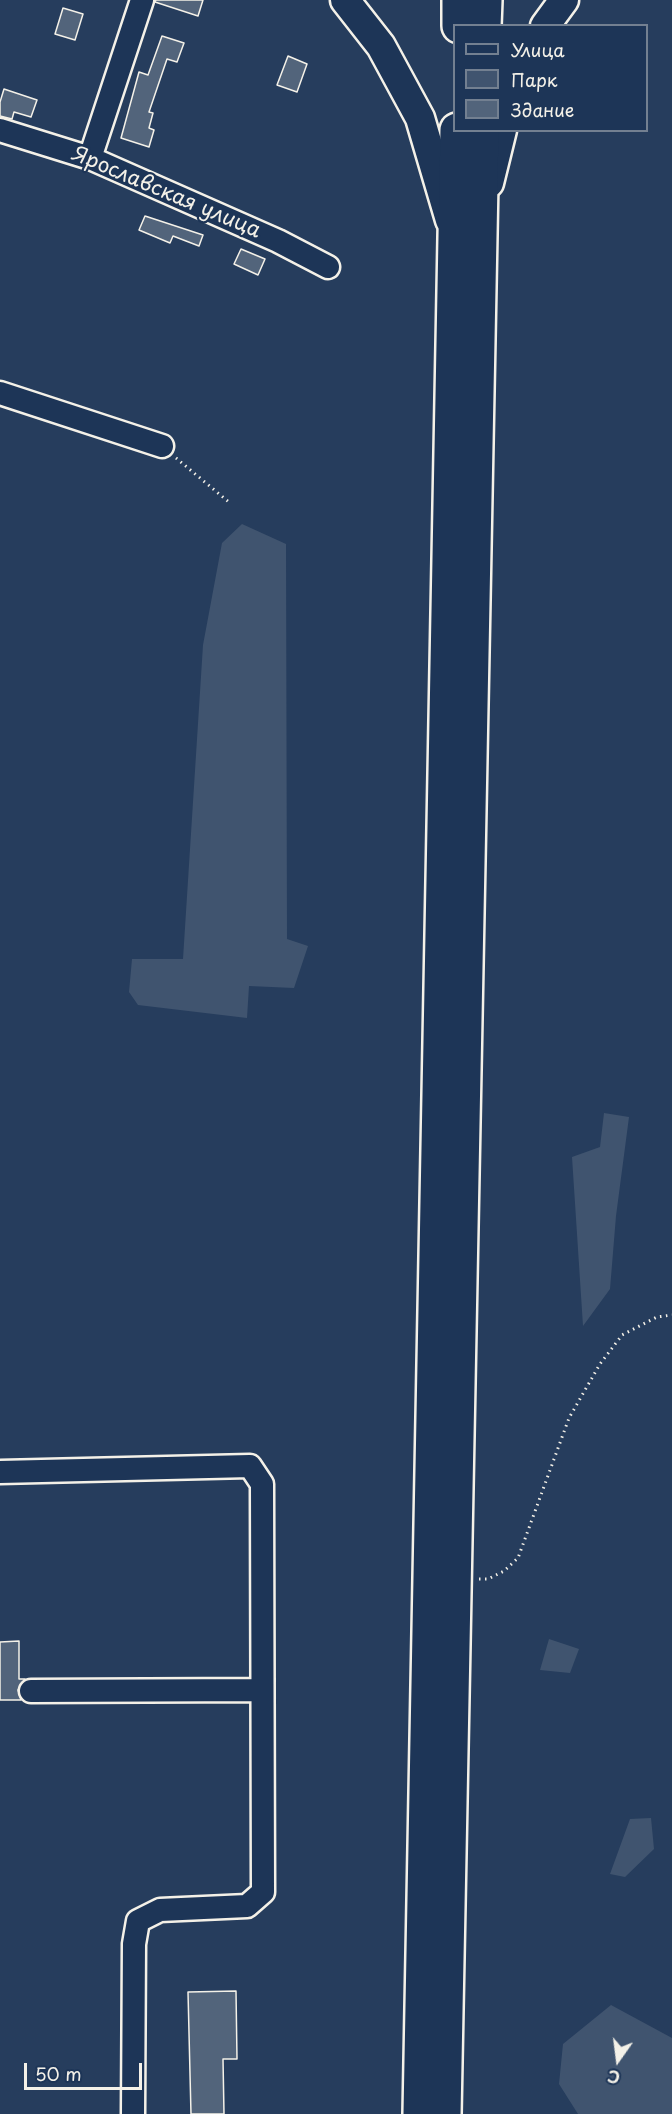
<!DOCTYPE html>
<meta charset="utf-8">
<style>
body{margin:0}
#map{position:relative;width:672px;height:2114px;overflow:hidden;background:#263d5d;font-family:"Playpen Sans",sans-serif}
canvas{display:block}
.legend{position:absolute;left:453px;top:24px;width:195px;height:108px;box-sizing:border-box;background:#1d3557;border:2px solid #738091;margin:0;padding:8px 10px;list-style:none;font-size:18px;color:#f4f1e8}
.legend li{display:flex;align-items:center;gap:12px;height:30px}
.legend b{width:30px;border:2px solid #738091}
.north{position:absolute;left:588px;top:2030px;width:60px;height:60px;-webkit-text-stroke:4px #1d3557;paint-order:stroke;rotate:194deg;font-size:16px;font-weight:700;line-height:24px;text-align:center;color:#f4f1e8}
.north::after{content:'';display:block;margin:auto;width:21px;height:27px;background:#f4f1e8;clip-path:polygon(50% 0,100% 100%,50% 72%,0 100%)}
.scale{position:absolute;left:24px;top:2063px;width:118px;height:27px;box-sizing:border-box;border:3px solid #f4f1e8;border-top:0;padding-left:8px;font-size:18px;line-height:21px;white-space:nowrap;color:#f4f1e8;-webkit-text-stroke:4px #1d3557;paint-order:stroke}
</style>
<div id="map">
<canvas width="672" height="2114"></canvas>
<ul class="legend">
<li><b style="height:8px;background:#1d3557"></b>Улица</li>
<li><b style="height:16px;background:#40546f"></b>Парк</li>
<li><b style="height:16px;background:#52647b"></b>Здание</li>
</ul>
<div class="north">С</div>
<div class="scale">50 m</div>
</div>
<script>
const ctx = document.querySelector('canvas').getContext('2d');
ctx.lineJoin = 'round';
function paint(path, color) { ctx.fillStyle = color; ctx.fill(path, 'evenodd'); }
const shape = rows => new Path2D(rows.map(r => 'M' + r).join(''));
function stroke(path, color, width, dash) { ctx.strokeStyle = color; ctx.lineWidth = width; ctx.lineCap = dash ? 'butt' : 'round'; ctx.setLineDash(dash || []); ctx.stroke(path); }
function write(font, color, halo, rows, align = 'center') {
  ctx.font = font + ' "Playpen Sans",sans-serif'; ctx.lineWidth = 4.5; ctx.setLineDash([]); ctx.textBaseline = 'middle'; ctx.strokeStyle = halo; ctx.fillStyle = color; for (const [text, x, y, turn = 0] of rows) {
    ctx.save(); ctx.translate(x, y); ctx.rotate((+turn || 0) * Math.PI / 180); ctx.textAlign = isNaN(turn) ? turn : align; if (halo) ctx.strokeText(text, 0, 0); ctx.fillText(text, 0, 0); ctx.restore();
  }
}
paint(shape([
 [242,524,286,544,287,939,308,946,294,988,249,986,247,1018,138,1005,129,992,132,959,183,959,203,645,222,543],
 [604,1113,629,1117,616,1216,610,1289,583,1326,572,1157,600,1147],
 [549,1639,579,1649,570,1673,540,1670],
 [651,1818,654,1849,625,1877,610,1874,630,1819],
 [611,2005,672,2038,672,2114,578,2114,559,2084,563,2044]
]), '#40546f');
const building = shape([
 [156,0,203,0,198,16,155,2,156,0],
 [63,8,83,14,75,40,55,34,63,8],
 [162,36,184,43,177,62,167,59,149,112,153,113,149,128,154,130,149,147,121,138,139,72,148,75,162,36],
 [288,56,307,64,297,92,277,85,288,56],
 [4,89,37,100,31,117,14,112,12,119,0,116,0,102,4,89],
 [145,216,203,235,199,246,173,236,170,243,139,230,145,216],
 [241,249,265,259,258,275,234,264,241,249],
 [19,1641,19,1679,25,1679,18,1690,21,1700,0,1700,0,1642,19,1641],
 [236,1991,237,2059,223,2059,224,2114,191,2114,188,1992,236,1991]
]);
paint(building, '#52647b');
stroke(building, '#f4f1e8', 1.5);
const minor = shape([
 [0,130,90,158,278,241,328,267],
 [90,158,142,0],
 [0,393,162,446],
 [0,1472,250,1466,262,1484,263,1892,247,1906,160,1910,138,1921,134,1944,133,2114],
 [31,1691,262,1690]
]);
const major = shape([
 [345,0,381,46,420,118,450,220],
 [545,26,564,0],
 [489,183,502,130]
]);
const highway = shape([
 [459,26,459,0],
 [484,26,485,0],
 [420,2114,457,130],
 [444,2114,482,130]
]);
stroke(minor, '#f4f1e8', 27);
stroke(major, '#f4f1e8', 33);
stroke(highway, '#f4f1e8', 38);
stroke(shape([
 [176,458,230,503],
 [479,1579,488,1579,504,1571,518,1558,569,1418,600,1364,622,1335,657,1317,672,1315]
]), '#f4f1e8', 3, [1.5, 4.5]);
stroke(minor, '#1d3557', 22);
stroke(major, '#1d3557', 28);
stroke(highway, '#1d3557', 33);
write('21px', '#f4f1e8', '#1d3557', [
 ["Ярославская улица",166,193,23]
]);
</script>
